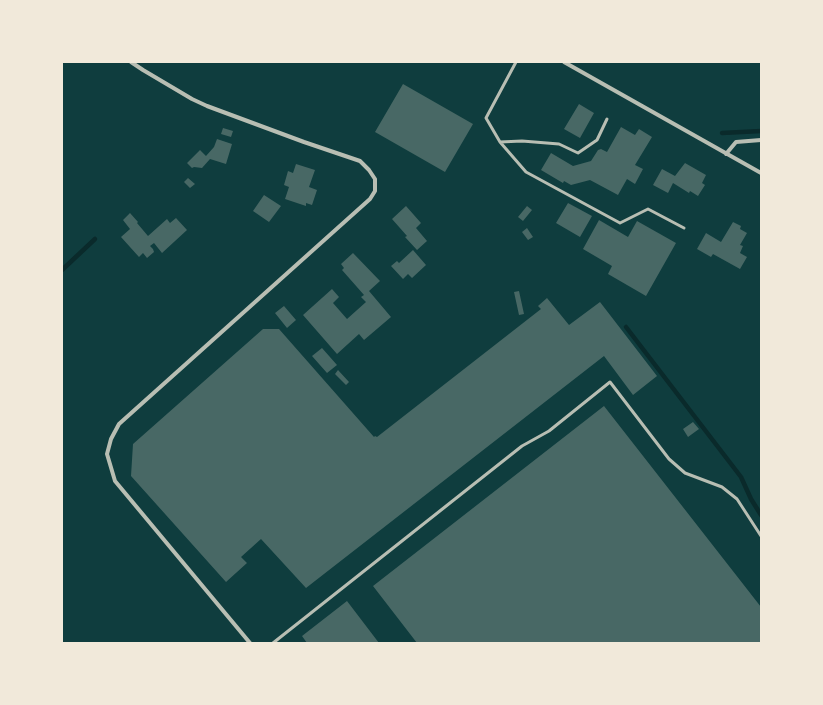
<!DOCTYPE html>
<style>
body{margin:0}
#map{position:relative;width:823px;height:705px;overflow:hidden;background:#0f3d3e;font-family:"Nunito Sans",sans-serif}
canvas{display:block}
.frame{position:absolute;inset:0;border:63px solid #f1e9da;pointer-events:none}
</style>
<div id="map">
<canvas width="823" height="705"></canvas>
<div class="frame"></div>
</div>
<script>
const ctx = document.querySelector('canvas').getContext('2d');
ctx.lineJoin = 'round';
const shape = rows => new Path2D(rows.map(r => 'M' + r).join(''));
function stroke(path, color, width, dash) { ctx.strokeStyle = color; ctx.lineWidth = width; ctx.lineCap = dash ? 'butt' : 'round'; ctx.setLineDash(dash || []); ctx.stroke(path); }
function paint(path, color) { ctx.fillStyle = color; ctx.fill(path, 'evenodd'); }
stroke(shape([
 [722,133,761,131],
 [62,270,95,239],
 [626,327,741,477,751,499,761,515]
]), '#0a2a2b', 4.5);
paint(shape([
 [403,84,473,124,445,172,375,132],
 [579,104,594,113,580,138,564,129],
 [621,127,635,135,639,129,652,137,635,165,643,169,635,184,627,179,618,195,590,180,571,185,564,181,563,183,541,170,551,153,573,166,591,161,598,150,601,149,607,152],
 [223,128,233,131,231,137,221,134],
 [217,139,232,144,226,164,210,159,202,168,194,167,192,168,187,163,200,150,206,156,214,147],
 [685,163,706,175,702,183,705,185,698,196,690,191,689,193,673,183,668,193,653,185,662,169,675,176],
 [296,164,315,170,309,187,317,190,312,205,306,203,306,206,285,199,289,187,284,185,288,171,293,173],
 [188,178,195,184,190,188,184,182],
 [264,195,281,206,269,222,253,211],
 [568,203,592,216,580,237,556,223],
 [406,206,421,223,416,228,427,241,417,250,405,237,407,236,392,219],
 [527,206,532,210,523,221,518,217],
 [130,213,138,222,137,223,148,236,167,219,170,223,176,218,187,230,162,253,154,243,150,246,153,249,154,252,147,258,143,253,139,257,121,237,130,229,123,220],
 [599,220,628,237,637,221,676,243,646,296,608,274,612,266,583,249],
 [733,222,741,226,740,229,747,233,740,245,743,246,740,253,747,257,740,269,713,254,711,257,697,249,706,233,721,242],
 [527,228,533,237,528,240,522,232],
 [413,250,426,265,412,278,408,274,403,279,391,266,397,261,399,263],
 [353,253,380,281,369,291,391,317,364,340,359,334,337,354,303,315,332,289,339,297,333,303,347,319,366,302,361,297,364,295,342,270,344,268,341,264],
 [519,291,524,314,519,315,514,292],
 [547,298,569,325,600,302,657,376,633,395,604,356,306,588,261,539,241,557,247,563,226,582,131,476,133,444,263,329,279,329,374,437,375,436,377,437,541,309,538,306],
 [284,306,296,320,287,328,275,313],
 [322,348,337,365,327,373,312,356],
 [338,370,349,382,346,385,335,374],
 [604,406,761,607,761,643,417,643,373,586],
 [693,422,699,429,688,437,683,429],
 [347,601,379,643,307,643,302,636]
]), '#486865');
stroke(shape([
 [516,62,486,118,500,142,526,172,620,223,648,209,684,228],
 [500,142,522,141,559,144,578,153,597,140,607,119],
 [273,643,522,446,549,431,610,382,669,459,685,473,722,487,737,499,761,536]
]), '#b8beb3', 3);
stroke(shape([
 [131,62,143,70,192,99,207,106,304,142,360,161,369,170,375,179,375,191,370,199,119,424,111,439,107,454,115,481,250,643],
 [564,62,761,173],
 [726,154,736,142,761,140]
]), '#b8beb3', 4);
</script>
